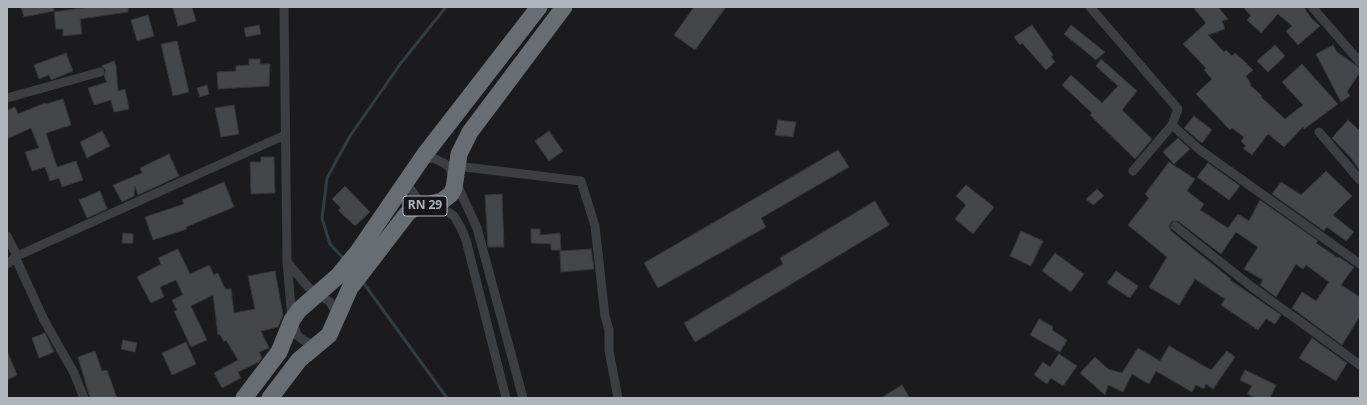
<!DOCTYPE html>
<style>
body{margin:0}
#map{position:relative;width:1367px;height:405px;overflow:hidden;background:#1b1b1d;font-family:"Noto Sans",sans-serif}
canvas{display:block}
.frame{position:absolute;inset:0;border:8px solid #aeb5bd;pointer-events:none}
</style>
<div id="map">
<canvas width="1367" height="405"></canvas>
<div class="frame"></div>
</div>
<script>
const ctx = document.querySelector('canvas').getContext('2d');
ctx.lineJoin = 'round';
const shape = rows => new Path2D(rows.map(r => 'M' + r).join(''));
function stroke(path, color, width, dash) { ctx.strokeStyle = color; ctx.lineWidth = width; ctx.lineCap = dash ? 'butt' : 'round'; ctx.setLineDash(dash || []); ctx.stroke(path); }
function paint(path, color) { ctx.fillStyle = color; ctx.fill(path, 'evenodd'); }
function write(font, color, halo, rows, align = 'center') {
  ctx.font = font + ' "Noto Sans",sans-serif'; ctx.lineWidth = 3.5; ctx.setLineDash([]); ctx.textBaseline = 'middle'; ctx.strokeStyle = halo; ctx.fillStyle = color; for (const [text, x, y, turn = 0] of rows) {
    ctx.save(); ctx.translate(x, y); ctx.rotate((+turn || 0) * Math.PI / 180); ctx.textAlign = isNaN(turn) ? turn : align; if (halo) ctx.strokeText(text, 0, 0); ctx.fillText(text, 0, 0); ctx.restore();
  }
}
stroke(shape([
 [345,260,330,244,322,218,327,178,350,136,401,63,446,7],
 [362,281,447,398]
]), '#303d42', 3);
const building = shape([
 [21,7,54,7,54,11,24,17,21,7],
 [89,7,128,7,128,12,80,19,82,34,63,36,63,29,56,29,54,12,89,7],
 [173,7,192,7,196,21,178,26,173,7],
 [694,7,726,7,695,50,674,35,694,7],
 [1193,7,1218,7,1228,19,1222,21,1225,29,1208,35,1224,52,1226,50,1232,56,1235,53,1242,59,1253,70,1246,76,1251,84,1250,85,1262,96,1261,97,1285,119,1303,105,1282,82,1302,64,1338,104,1304,129,1303,127,1284,147,1268,134,1252,155,1243,148,1246,146,1241,141,1244,137,1232,128,1230,130,1196,94,1212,79,1204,70,1206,68,1183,44,1206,23,1193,7],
 [1243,7,1304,7,1311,18,1320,26,1298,45,1286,31,1292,26,1278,14,1261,33,1247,20,1251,16,1243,7],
 [148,15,154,36,137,41,131,20,148,15],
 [259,25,261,34,246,37,244,28,259,25],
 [1032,25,1053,55,1051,57,1055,62,1046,70,1022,43,1020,45,1014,37,1032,25],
 [1071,25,1105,52,1096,60,1064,34,1071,25],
 [177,41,189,92,173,96,161,44,177,41],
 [1275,45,1285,56,1268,72,1257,61,1275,45],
 [1333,45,1337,52,1360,68,1360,72,1347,92,1350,96,1341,102,1316,54,1333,45],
 [66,53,73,71,51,80,49,75,39,79,34,65,66,53],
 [249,59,260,59,260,64,270,64,269,86,218,89,217,72,236,71,236,66,249,65,249,59],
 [1101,59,1137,91,1122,110,1152,139,1135,159,1090,115,1092,113,1062,85,1071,75,1102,103,1118,86,1096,66,1101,59],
 [114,61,116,66,118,91,125,89,129,109,114,112,111,100,94,105,88,88,107,82,104,76,106,70,101,66,114,61],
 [207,85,209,94,200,97,197,88,207,85],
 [63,99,71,125,46,133,57,167,76,161,83,180,62,187,59,178,50,181,45,167,32,171,25,152,39,148,31,128,7,139,7,110,15,107,18,114,45,103,46,104,63,99],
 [234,105,239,134,221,137,215,108,234,105],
 [1194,116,1212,130,1202,143,1184,128,1194,116],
 [778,120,796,122,793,137,775,135,778,120],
 [1348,120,1360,131,1360,171,1351,158,1332,138,1348,120],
 [102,131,110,146,87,158,80,142,102,131],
 [549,131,563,151,549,161,535,141,549,131],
 [1178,138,1190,149,1174,164,1163,152,1178,138],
 [838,150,849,167,761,218,766,227,658,288,644,263,838,150],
 [169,154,179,176,138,195,135,186,134,196,122,202,113,185,142,173,140,168,169,154],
 [261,157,274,157,275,193,251,194,250,162,261,162,261,157],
 [1169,162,1195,179,1187,191,1204,204,1200,210,1228,228,1238,214,1249,221,1260,200,1318,241,1316,243,1338,258,1339,257,1354,267,1341,285,1360,297,1360,316,1342,345,1292,308,1302,292,1316,301,1329,282,1306,265,1303,269,1296,264,1276,297,1260,285,1263,280,1244,269,1258,247,1236,232,1221,254,1178,221,1172,221,1169,226,1171,231,1231,279,1230,280,1281,315,1275,324,1266,319,1258,330,1221,305,1225,299,1195,279,1179,305,1149,287,1167,257,1128,225,1149,198,1145,194,1169,162],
 [1208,163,1240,186,1229,200,1197,177,1208,163],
 [1326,171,1352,196,1333,215,1354,232,1346,241,1327,227,1324,231,1272,194,1281,182,1301,195,1326,171],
 [224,182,234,207,186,227,187,229,153,240,145,217,184,204,182,200,224,182],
 [966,185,994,207,973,234,955,219,966,205,956,196,966,185],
 [345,186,370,212,355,226,338,210,341,208,332,199,345,186],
 [1097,189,1104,196,1093,205,1086,199,1097,189],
 [100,191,107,209,87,218,79,200,100,191],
 [502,194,504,247,488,247,485,195,502,194],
 [875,201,889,225,695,342,684,323,783,264,780,258,875,201],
 [531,229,540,229,540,235,560,233,561,250,551,250,551,244,531,243,531,229],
 [1021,231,1043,241,1031,266,1010,256,1021,231],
 [123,233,133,234,133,243,122,243,123,233],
 [178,249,190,274,209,265,214,275,218,273,225,289,231,289,234,313,255,309,248,276,275,271,283,315,278,327,261,331,269,348,259,352,262,358,259,362,238,372,241,378,222,388,214,373,238,360,226,340,224,342,220,334,218,335,213,295,191,306,207,340,191,347,174,311,177,310,172,300,183,295,176,280,160,287,164,297,151,303,137,277,161,264,158,258,178,249],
 [591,249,594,269,561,272,560,251,591,249],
 [1055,253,1084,274,1071,292,1042,271,1055,253],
 [1116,271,1138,286,1130,298,1107,283,1116,271],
 [1039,319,1053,327,1052,330,1067,340,1060,352,1030,335,1039,319],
 [45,333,54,352,39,358,32,338,45,333],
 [1312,338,1347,363,1336,381,1299,358,1312,338],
 [123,340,137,343,135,352,121,349,123,340],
 [186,342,196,364,172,375,162,353,186,342],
 [1169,346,1211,370,1227,351,1235,357,1213,389,1206,384,1204,389,1196,385,1192,392,1156,371,1149,384,1132,374,1123,392,1108,385,1105,395,1080,373,1095,357,1108,369,1122,373,1138,348,1160,361,1169,346],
 [7,351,17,375,7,380,7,351],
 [95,351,102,371,107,370,117,398,90,398,78,357,95,351],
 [1059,354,1077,366,1063,386,1051,378,1047,384,1034,375,1043,362,1050,367,1059,354],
 [1245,370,1276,385,1270,398,1255,398,1247,394,1252,386,1240,380,1245,370],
 [902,385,910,398,881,398,902,385]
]);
paint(building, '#45464a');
stroke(building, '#353639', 1);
stroke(shape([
 [284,7,287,261,292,320,297,335,303,340,316,346],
 [1090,7,1178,109,1172,125,1133,171],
 [1312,7,1360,62],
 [7,98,100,72],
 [1172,125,1200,150,1360,264],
 [1319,132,1360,180],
 [421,160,433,158,444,163,449,167,477,228,523,398],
 [456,166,581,181,595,226,605,316,609,330,609,351,618,398],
 [407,180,409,187,417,198,429,206,448,212,454,216,461,228,466,240,506,398],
 [1175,226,1252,287,1360,365],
 [7,236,17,256],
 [16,259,44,320,74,373,84,398],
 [288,263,308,287,330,302,338,316],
 [7,264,17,256,285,135]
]), '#3c3e42', 9);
stroke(shape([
 [244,398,279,352,292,320,299,310,338,276,357,253,425,154,539,7],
 [270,398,299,360,329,335,350,288,406,215,412,209,442,201,451,194,454,188,459,154,470,132,564,7]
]), '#686d73', 17);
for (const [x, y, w] of [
 [425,206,44]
]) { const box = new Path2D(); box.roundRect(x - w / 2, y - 10, w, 20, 3); ctx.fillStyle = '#161618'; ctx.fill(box); stroke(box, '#aeb5bd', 1); }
write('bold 12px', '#aeb5bd', null, [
 ["RN 29",425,206]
]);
</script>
